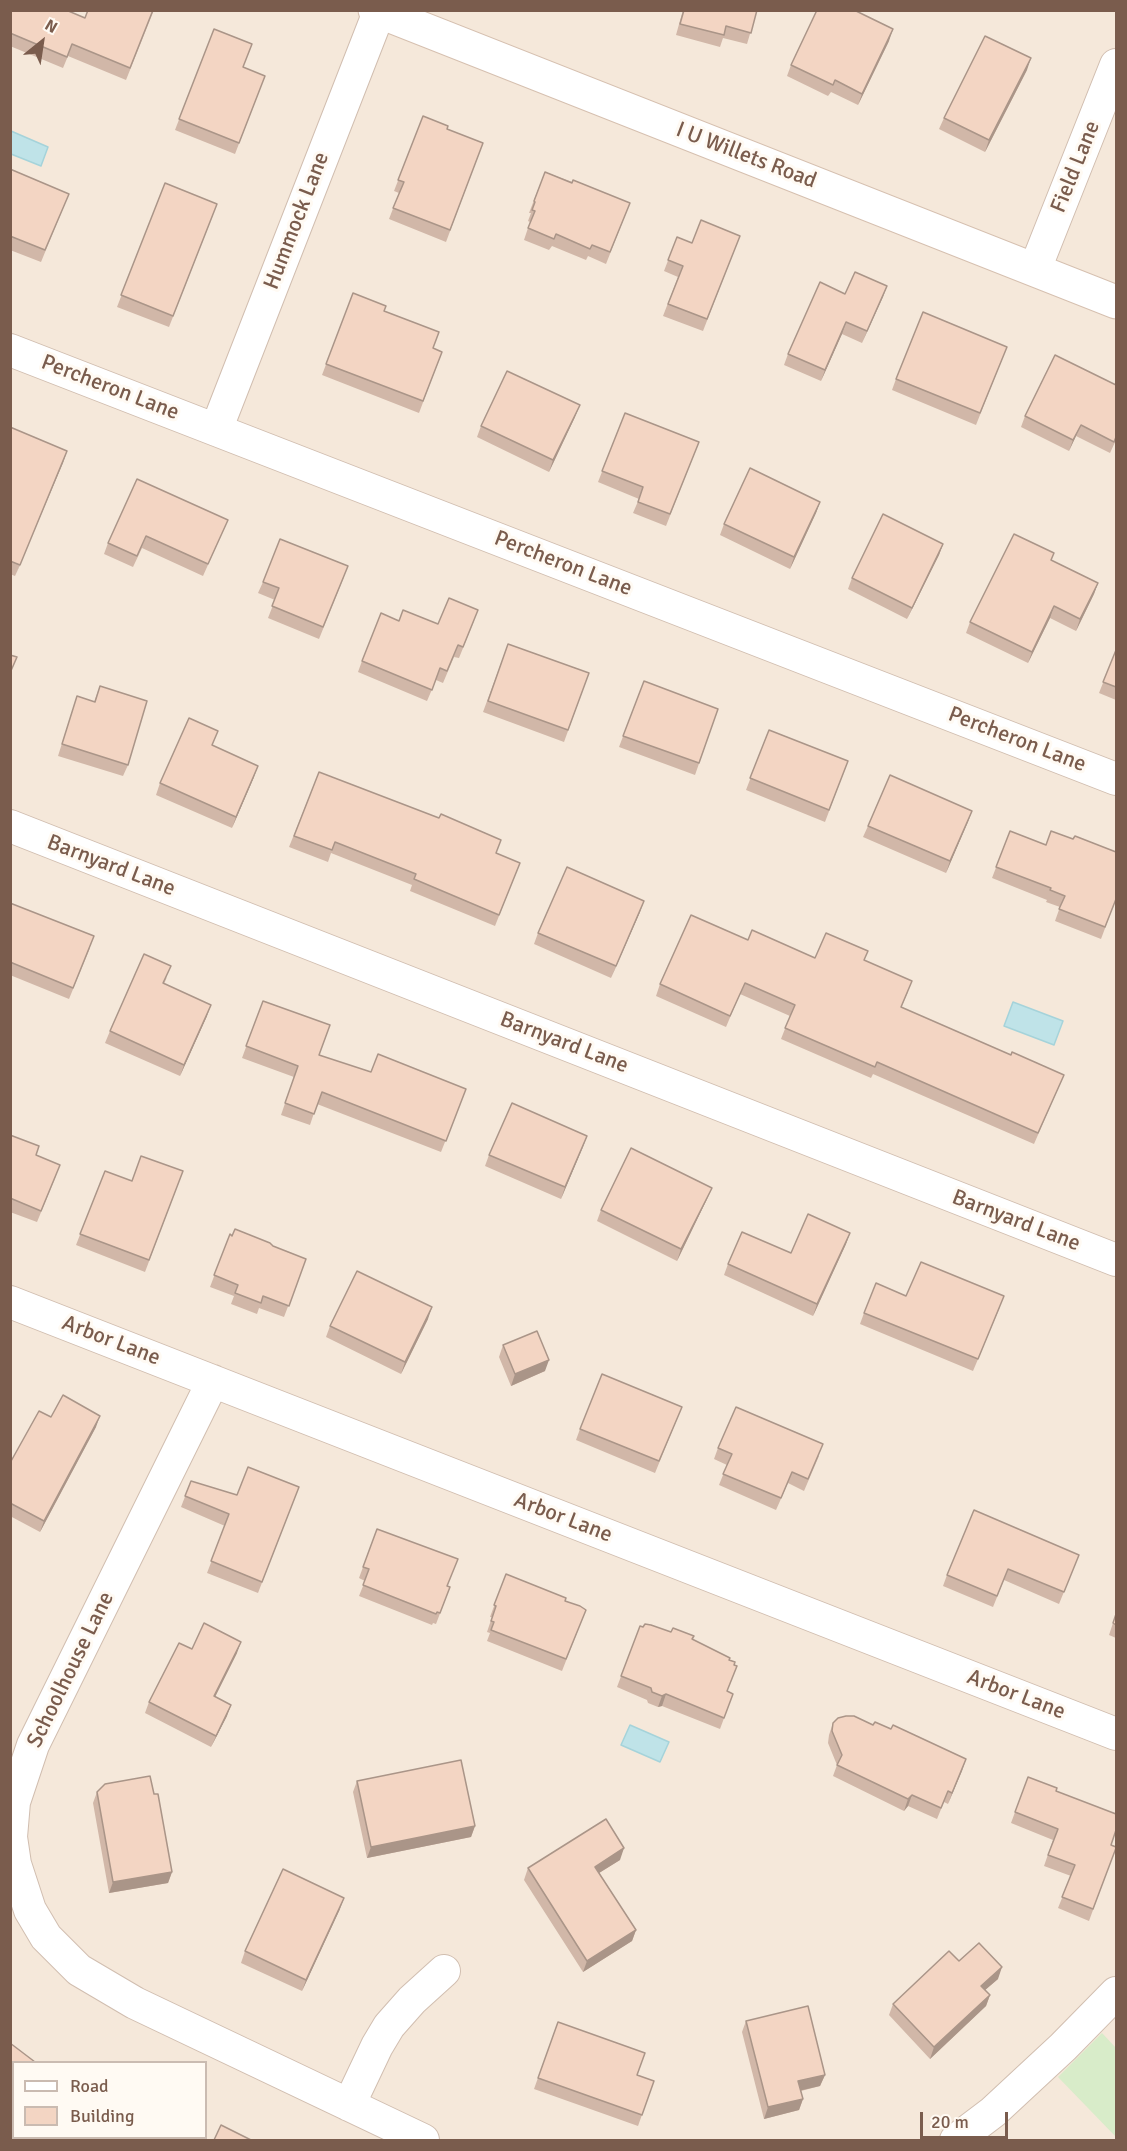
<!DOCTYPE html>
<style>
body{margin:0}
#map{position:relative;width:1127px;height:2151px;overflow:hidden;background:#fdf6ec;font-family:Signika,sans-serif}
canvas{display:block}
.frame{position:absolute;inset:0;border:12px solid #7a5c4d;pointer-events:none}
.legend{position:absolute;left:12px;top:2061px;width:195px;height:78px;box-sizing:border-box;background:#fffaf3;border:2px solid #cabbb1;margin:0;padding:8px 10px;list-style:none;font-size:18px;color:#7a5c4d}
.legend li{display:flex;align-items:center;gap:12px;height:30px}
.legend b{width:30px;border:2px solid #cabbb1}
.north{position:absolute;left:12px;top:12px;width:60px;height:60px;-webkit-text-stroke:4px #fffaf3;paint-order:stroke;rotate:30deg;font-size:16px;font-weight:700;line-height:24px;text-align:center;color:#7a5c4d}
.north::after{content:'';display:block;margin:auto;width:21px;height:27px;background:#7a5c4d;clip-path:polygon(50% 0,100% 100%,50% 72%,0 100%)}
.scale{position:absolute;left:920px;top:2112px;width:88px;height:27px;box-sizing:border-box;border:3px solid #7a5c4d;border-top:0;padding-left:8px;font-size:18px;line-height:21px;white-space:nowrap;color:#7a5c4d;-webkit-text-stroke:4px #fffaf3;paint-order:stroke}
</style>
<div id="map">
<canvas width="1127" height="2151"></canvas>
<div class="frame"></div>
<ul class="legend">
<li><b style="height:8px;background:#fff"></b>Road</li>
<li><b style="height:16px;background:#f3d5c3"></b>Building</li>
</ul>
<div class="north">N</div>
<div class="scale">20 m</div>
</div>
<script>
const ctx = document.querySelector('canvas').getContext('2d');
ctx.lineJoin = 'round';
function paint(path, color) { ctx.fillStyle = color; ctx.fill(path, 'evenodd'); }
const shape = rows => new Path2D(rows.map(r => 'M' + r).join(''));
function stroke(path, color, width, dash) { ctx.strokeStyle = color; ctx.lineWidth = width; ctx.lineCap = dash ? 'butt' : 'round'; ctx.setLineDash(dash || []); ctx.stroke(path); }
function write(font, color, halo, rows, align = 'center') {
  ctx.font = font + ' Signika,sans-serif'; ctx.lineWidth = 6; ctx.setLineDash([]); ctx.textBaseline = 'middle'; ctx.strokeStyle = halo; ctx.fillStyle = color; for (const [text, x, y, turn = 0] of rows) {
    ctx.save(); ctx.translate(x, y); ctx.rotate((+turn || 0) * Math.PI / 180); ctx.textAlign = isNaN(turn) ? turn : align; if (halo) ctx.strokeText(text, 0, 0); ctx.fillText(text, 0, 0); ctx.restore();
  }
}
paint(shape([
 [11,11,1116,11,1116,2140,11,2140],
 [14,2062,206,2062,206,2138,14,2138]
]), '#f5e8da');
paint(shape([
 [1102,2033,1116,2048,1116,2137,1058,2077]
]), '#d8ecc9');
const water = shape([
 [11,131,48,147,41,166,11,154,11,131],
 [1013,1002,1063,1021,1054,1045,1004,1026,1013,1002],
 [630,1725,669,1742,660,1762,621,1745,630,1725]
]);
paint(water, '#bfe3e8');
stroke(water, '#a5d3da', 1.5);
const street = shape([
 [1035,269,1116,65],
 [10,350,1116,779],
 [216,430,379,12],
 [10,826,1116,1260],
 [10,1302,1116,1734],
 [213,1381,33,1745,14,1802,11,1837,15,1864,30,1910,46,1937,79,1970,135,2003,423,2140],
 [349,2105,377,2046,389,2026,412,2000,444,1971],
 [956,2140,993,2112,1063,2047,1116,1993]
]);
const secondary = shape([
 [375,10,1116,302]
]);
stroke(street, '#d1beb0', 34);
stroke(secondary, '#d6c0b0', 35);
stroke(street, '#fff', 32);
stroke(secondary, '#fff', 33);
paint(shape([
 [10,10,85,18,154,10,126,80,68,56,63,68,10,46],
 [683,10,757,10,747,44,723,38,720,47,676,35],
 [214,29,243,67,265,76,235,154,175,130],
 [889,41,858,105,831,92,828,96,787,76,791,65],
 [1027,70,985,152,939,129,944,118],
 [423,116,447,129,483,143,446,242,389,219,399,193,394,191],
 [10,169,69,194,41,262,10,250],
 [545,172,630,203,606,264,588,256,586,260,552,246,549,250,524,240,530,222,528,221,531,213,529,213],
 [165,183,213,215,169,327,117,307],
 [740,236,703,331,663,316,678,277,664,271,677,237,692,243],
 [887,286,862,343,842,334,821,381,784,365,788,354,845,294],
 [353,293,433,348,442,352,419,413,322,375],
 [1007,347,976,425,892,390,896,379],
 [1055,355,1116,440,1110,453,1076,436,1069,451,1021,427,1025,416],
 [625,413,699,442,666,526,633,513,639,499,598,482],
 [575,417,549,472,477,437,481,426],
 [10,427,67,451,15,576,10,574],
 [820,502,816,513,790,569,720,535,724,524],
 [228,520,203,576,142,548,133,567,104,554,108,543],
 [943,544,939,555,907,619,848,589,852,578],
 [1054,553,1051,560,1098,583,1094,594,1076,631,1050,618,1028,663,966,633,970,622],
 [344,577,319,639,268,618,275,600,258,593,263,582],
 [399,621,438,624,474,621,459,658,454,657,443,683,436,680,427,701,358,672,362,661],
 [508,644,589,673,564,742,483,712],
 [1116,650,1116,700,1099,693],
 [644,681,718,709,695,775,619,747],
 [100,686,128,765,123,776,58,756,77,696,94,702],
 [769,730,848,761,825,822,746,790],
 [213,746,254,777,232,828,156,795,160,783],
 [319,772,496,853,520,863,495,926,410,891,412,885,331,853,328,862,289,847],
 [972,811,946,873,863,837,868,826],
 [1010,831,1116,899,1101,939,1055,921,1060,907,1046,902,1047,900,992,878],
 [10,903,90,948,69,999,10,975],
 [640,912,611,978,534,944,538,933],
 [748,940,815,958,865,960,908,992,901,1008,1011,1055,1064,1075,1034,1144,873,1074,871,1078,781,1039,790,1016,740,994,726,1027,656,996,660,984],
 [167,977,164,984,207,1016,180,1076,105,1043,110,1031],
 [263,1001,319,1055,371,1072,466,1089,441,1152,317,1104,310,1125,281,1115,294,1077,242,1058],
 [10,1135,36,1155,56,1176,37,1222,10,1212],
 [587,1136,561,1199,485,1166,489,1155],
 [105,1171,132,1181,183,1171,145,1272,76,1245],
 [712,1188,707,1199,677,1261,597,1221,601,1210],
 [850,1233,846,1244,813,1316,724,1275,728,1264,791,1253],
 [230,1234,273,1246,306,1259,284,1317,259,1308,257,1314,231,1304,234,1296,210,1287],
 [906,1296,1000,1307,973,1371,860,1324,864,1313],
 [428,1319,401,1374,326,1337,330,1326],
 [503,1345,545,1371,511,1386,499,1357],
 [682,1407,655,1473,576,1440,580,1429],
 [51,1417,96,1427,40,1532,10,1516,10,1463],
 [718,1448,819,1456,804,1491,788,1483,776,1510,719,1485,727,1465,714,1459],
 [191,1481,237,1495,299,1487,258,1593,207,1573,225,1526,181,1507],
 [377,1529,450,1587,436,1624,433,1623,432,1625,359,1596,365,1581,359,1578],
 [1079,1555,1059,1604,1004,1580,993,1607,943,1586,947,1575],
 [506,1574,586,1610,562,1671,487,1641,490,1633,487,1632,492,1617,490,1617],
 [1116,1614,1116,1638,1109,1635],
 [640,1626,671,1632,692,1639,730,1660,734,1665,727,1691,733,1694,720,1729,662,1706,658,1707,648,1703,647,1700,617,1687],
 [192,1649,237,1653,215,1697,227,1716,211,1747,145,1713,149,1702],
 [833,1723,873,1725,966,1759,948,1804,944,1802,937,1819,908,1806,904,1811,833,1776,837,1765,828,1743,829,1735],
 [1028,1777,1056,1791,1111,1845,1116,1847,1089,1921,1058,1908,1071,1876,1044,1866,1053,1840,1011,1823],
 [357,1781,475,1826,471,1837,367,1858,353,1792],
 [97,1792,154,1794,172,1872,168,1883,109,1893,93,1803],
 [620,1860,599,1873,636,1930,632,1941,583,1972,524,1880,528,1868],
 [340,1909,302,1991,241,1963,245,1951],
 [959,1961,998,1979,985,1990,990,1995,986,2006,930,2059,889,2015,893,2004],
 [746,2021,825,2075,820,2086,801,2091,803,2099,799,2110,764,2119,742,2032],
 [558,2022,637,2075,654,2081,638,2126,534,2089],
 [56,2138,153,2138,151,2140,54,2140]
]), '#d1b7a8');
paint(shape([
 [893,29,889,41,858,105,862,94],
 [1031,58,1027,70,985,152,989,140],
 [887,286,883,297,862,343,867,331],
 [846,322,842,334,821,381,825,370],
 [580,405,575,417,549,472,553,460],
 [1081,425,1076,436,1069,451,1073,440],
 [67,451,63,463,15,576,20,565],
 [820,502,816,513,790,569,794,557],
 [943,544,939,555,907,619,912,608],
 [1098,583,1094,594,1076,631,1080,619],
 [1054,606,1050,618,1028,663,1032,652],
 [258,766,254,777,232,828,236,817],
 [972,811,968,822,946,873,950,861],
 [644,901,640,912,611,978,616,966],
 [211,1005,207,1016,180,1076,184,1065],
 [587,1136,583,1147,561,1199,565,1187],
 [712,1188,707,1199,677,1261,681,1249],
 [850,1233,846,1244,813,1316,817,1304],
 [432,1307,428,1319,401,1374,405,1362],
 [549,1360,545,1371,511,1386,515,1374],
 [100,1416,96,1427,40,1532,44,1521],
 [241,1642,237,1653,210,1707,214,1696],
 [666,1694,662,1706,658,1707,662,1696],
 [231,1705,227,1716,211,1747,216,1736],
 [966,1759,962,1771,948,1804,952,1793],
 [912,1795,908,1806,904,1811,908,1799],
 [475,1826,471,1837,367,1858,371,1847],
 [624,1848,620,1860,591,1878,595,1867],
 [172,1872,168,1883,109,1893,113,1882],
 [344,1898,340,1909,302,1991,306,1980],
 [636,1930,632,1941,583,1972,587,1961],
 [1002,1967,998,1979,977,1997,981,1986],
 [990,1995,986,2006,930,2059,934,2047],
 [825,2075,820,2086,794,2092,798,2081],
 [803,2099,799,2110,764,2119,768,2107],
 [14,2103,14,2109,10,2113,10,2107]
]), '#aa9588');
const building = shape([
 [10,10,66,10,85,18,88,10,153,10,130,68,72,44,67,57,10,33,10,10],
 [684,10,757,10,751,33,726,26,724,35,680,24,684,10],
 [817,10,854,10,893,29,862,94,835,80,833,85,791,65,817,10],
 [214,29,252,44,243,67,265,76,239,143,179,119,214,29],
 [985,36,1031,58,989,140,944,118,985,36],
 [423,116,448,126,447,129,483,143,450,230,393,208,404,182,398,180,423,116],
 [10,169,69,194,45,250,10,236,10,169],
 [545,172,572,183,573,180,630,203,610,252,592,245,590,249,556,234,554,239,528,228,535,211,532,210,535,202,534,201,545,172],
 [165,183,217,204,173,316,121,295,165,183],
 [701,220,740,236,707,319,668,304,683,266,668,260,677,237,692,243,701,220],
 [855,272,887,286,867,331,846,322,825,370,788,354,820,282,845,294,855,272],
 [353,293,386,306,384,311,439,332,433,348,442,352,423,401,326,364,353,293],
 [923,312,1007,347,980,413,896,379,923,312],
 [1055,355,1116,385,1116,437,1114,442,1081,425,1073,440,1025,416,1055,355],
 [507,371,580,405,553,460,481,426,507,371],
 [625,413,699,442,670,514,638,502,643,487,602,471,625,413],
 [10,427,67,451,20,565,10,561,10,427],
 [750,468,820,502,794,557,724,524,750,468],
 [137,479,228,520,208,564,146,536,137,556,108,543,137,479],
 [883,514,943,544,912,608,852,578,883,514],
 [1014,534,1054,553,1051,560,1098,583,1080,619,1054,606,1032,652,970,622,1014,534],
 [280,539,348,566,323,627,272,606,279,588,263,582,280,539],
 [449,598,478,610,463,647,458,645,447,671,440,668,432,690,362,661,381,613,399,621,403,610,438,624,449,598],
 [508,644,589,673,568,730,488,701,508,644],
 [1116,650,1116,687,1103,682,1116,650],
 [10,655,17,657,10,673,10,655],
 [644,681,718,709,699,763,623,736,644,681],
 [100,686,147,701,128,765,62,744,77,696,95,702,100,686],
 [189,718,218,731,212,745,258,766,236,817,160,783,189,718],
 [769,730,848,761,829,810,750,778,769,730],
 [319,772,439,818,441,814,501,840,496,853,520,863,499,915,414,879,416,874,335,842,332,850,294,836,319,772],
 [890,775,972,811,950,861,868,826,890,775],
 [1010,831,1046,845,1051,831,1073,839,1075,836,1116,852,1116,899,1105,927,1059,909,1065,896,1050,890,1051,888,996,867,1010,831],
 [567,867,644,901,616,966,538,933,567,867],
 [10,903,94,936,73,988,10,962,10,903],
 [691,915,748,940,752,930,815,958,826,933,868,951,864,960,912,981,901,1007,1011,1055,1012,1052,1064,1075,1038,1133,877,1062,875,1067,785,1028,795,1005,745,983,730,1016,660,984,691,915],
 [144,954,171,966,163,983,211,1005,184,1065,110,1031,144,954],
 [263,1001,330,1025,319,1055,371,1072,378,1054,466,1089,446,1141,322,1092,314,1114,285,1103,298,1066,246,1046,263,1001],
 [512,1103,587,1136,565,1187,489,1155,512,1103],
 [10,1135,39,1146,36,1155,60,1165,41,1211,10,1198,10,1135],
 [631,1148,712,1188,681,1249,601,1210,631,1148],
 [141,1156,183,1171,149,1260,80,1234,105,1171,132,1181,141,1156],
 [808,1214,850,1233,817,1304,728,1264,742,1232,791,1253,808,1214],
 [235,1229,270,1243,273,1246,306,1259,289,1306,263,1296,261,1303,235,1293,238,1285,214,1275,230,1234,232,1236,235,1229],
 [921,1262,1004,1296,978,1359,864,1313,876,1283,906,1296,921,1262],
 [357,1271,432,1307,405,1362,330,1326,357,1271],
 [537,1331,549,1360,515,1374,503,1345,537,1331],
 [602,1374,682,1407,659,1461,580,1429,602,1374],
 [63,1395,100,1416,44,1521,10,1503,10,1463,39,1411,51,1417,63,1395],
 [736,1407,823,1444,808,1479,792,1472,781,1498,723,1474,732,1454,718,1448,736,1407],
 [248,1467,299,1487,262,1582,211,1561,229,1514,185,1496,191,1481,237,1495,248,1467],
 [974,1510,1079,1555,1064,1592,1008,1569,997,1596,947,1575,974,1510],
 [377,1529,458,1559,447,1586,450,1587,440,1613,437,1612,436,1614,363,1585,369,1569,363,1567,377,1529],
 [506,1574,566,1598,565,1601,580,1606,586,1610,566,1659,491,1630,494,1622,491,1621,496,1606,494,1605,506,1574],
 [1116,1614,1116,1625,1113,1623,1116,1614],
 [204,1623,241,1642,214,1696,231,1705,216,1736,149,1702,179,1643,192,1649,204,1623],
 [645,1624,651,1625,671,1632,673,1628,694,1636,692,1639,730,1658,729,1660,735,1662,734,1665,737,1666,727,1691,733,1694,724,1718,666,1694,662,1696,652,1692,651,1688,621,1676,640,1626,643,1627,645,1624],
 [846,1716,854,1716,873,1725,875,1722,891,1729,893,1725,966,1759,952,1793,948,1791,941,1808,912,1795,908,1799,837,1765,842,1755,832,1731,833,1723,838,1718,846,1716],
 [461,1760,475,1826,371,1847,357,1781,461,1760],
 [150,1776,154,1794,158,1794,172,1872,113,1882,97,1792,105,1784,150,1776],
 [1028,1777,1057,1788,1056,1791,1116,1814,1116,1830,1111,1845,1116,1847,1116,1848,1093,1909,1062,1897,1075,1865,1048,1855,1058,1829,1015,1812,1028,1777],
 [606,1819,624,1848,595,1867,636,1930,587,1961,528,1868,606,1819],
 [283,1869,344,1898,306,1980,245,1951,283,1869],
 [979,1943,1002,1967,981,1986,990,1995,934,2047,893,2004,949,1951,959,1961,979,1943],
 [808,2006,825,2075,798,2081,803,2099,768,2107,746,2021,808,2006],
 [558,2022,645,2053,637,2075,654,2081,642,2115,538,2078,558,2022],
 [10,2043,35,2062,14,2062,14,2103,10,2107,10,2043],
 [221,2125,251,2140,214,2140,221,2125],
 [70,2138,151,2138,149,2140,75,2140,70,2138]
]);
paint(building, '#f3d5c3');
stroke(building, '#aa9588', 1.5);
write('22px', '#7a5c4d', '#fffaf3', [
 ["I U Willets Road",746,156,21],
 ["Field Lane",1076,167,-68],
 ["Hummock Lane",297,221,-69],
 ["Percheron Lane",110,388,21],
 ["Percheron Lane",563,564,21],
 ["Percheron Lane",1017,740,21],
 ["Barnyard Lane",111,866,21],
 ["Barnyard Lane",564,1043,21],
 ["Barnyard Lane",1016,1221,21],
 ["Arbor Lane",111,1341,21],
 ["Arbor Lane",563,1518,21],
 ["Schoolhouse Lane",71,1670,-64],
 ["Arbor Lane",1016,1695,21]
]);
</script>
